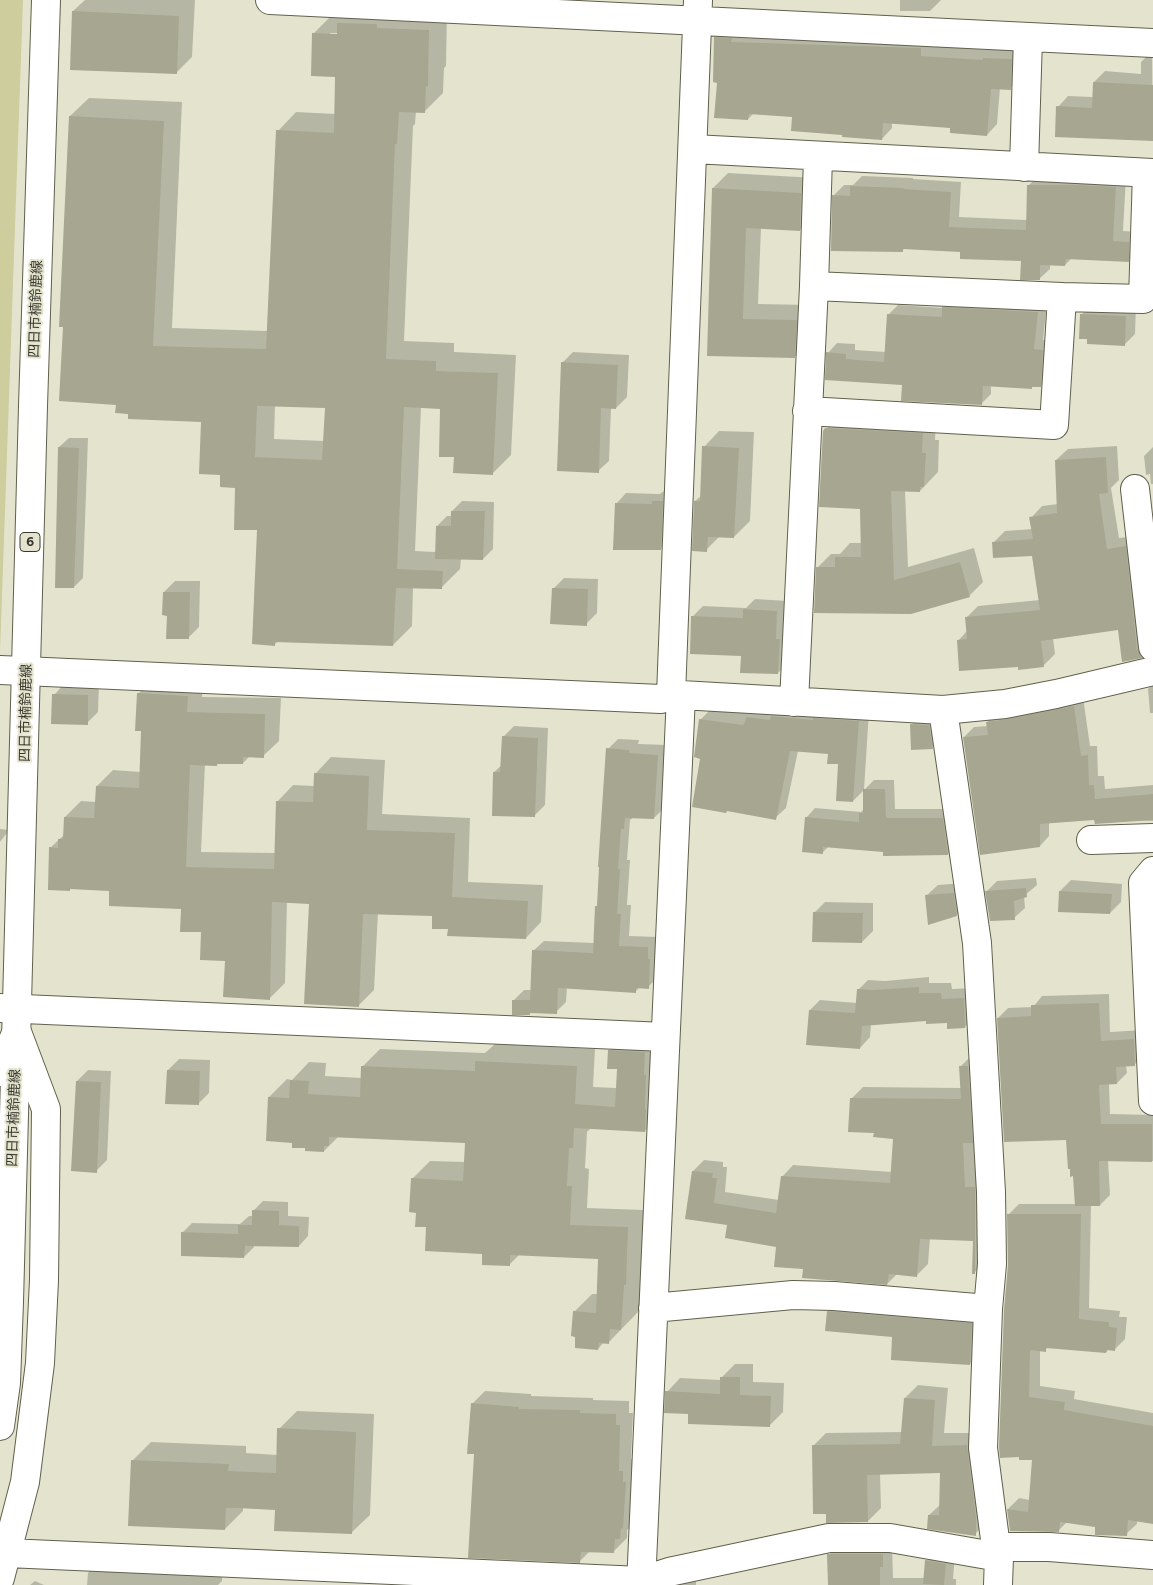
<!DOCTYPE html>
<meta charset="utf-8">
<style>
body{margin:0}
canvas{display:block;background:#e4e4ce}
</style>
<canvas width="1153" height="1585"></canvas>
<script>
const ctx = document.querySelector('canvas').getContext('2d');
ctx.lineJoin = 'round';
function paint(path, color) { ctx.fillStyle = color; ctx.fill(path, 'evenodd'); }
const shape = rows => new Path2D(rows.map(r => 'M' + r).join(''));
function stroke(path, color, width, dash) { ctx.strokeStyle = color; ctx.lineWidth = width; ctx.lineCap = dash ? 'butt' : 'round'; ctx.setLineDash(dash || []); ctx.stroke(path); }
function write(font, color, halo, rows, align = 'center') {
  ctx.font = font + ' Montserrat,"Noto Sans JP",sans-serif'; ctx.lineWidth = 4; ctx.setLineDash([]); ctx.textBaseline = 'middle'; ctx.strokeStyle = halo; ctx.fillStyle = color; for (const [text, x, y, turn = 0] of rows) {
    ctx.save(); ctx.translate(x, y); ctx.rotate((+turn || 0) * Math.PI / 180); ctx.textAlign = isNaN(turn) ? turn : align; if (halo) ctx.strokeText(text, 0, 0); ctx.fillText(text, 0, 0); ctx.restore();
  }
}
paint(shape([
 [0,0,23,0,0,652]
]), '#cdcd9e');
paint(shape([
 [85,0,195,0,192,57,176,73,73,11],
 [900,0,941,0,930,11,900,11],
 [447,12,446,66,444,68,443,93,424,112,416,111,415,124,413,126,404,341,454,343,454,352,516,355,511,455,492,474,456,456,442,407,421,407,415,551,436,552,437,526,447,516,452,516,452,511,462,501,494,502,493,549,483,559,461,559,460,569,441,588,413,587,412,626,393,645,278,641,275,644,258,529,236,487,221,473,203,421,129,413,117,404,64,326,70,116,89,98,182,102,172,328,268,331,278,131,296,112,336,114,337,75,313,34,332,15],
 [330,33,343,33,343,35,330,35],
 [275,405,326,407,325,441,274,439],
 [725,27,931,46,992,50,994,48,1021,49,1021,78,1010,88,1000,88,997,124,987,135,951,127,892,123,892,128,882,139,844,134,794,116,754,113,748,119,718,81,715,38],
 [1152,51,1153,140,1058,107,1068,96,1093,97,1094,82,1105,71,1141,74,1141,62],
 [728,173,816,178,815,215,800,230,761,228,758,304,812,305,810,342,794,357,708,354,713,188],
 [1039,175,1126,177,1123,231,1139,232,1139,251,1128,261,1072,258,1065,265,1050,264,1050,269,1039,279,1022,260,961,251,905,248,902,251,834,195,844,185,853,185,862,176,913,178,913,179,961,182,959,217,1027,220,1028,186],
 [953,298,1047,302,1043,340,1052,340,1050,376,1040,386,991,385,991,394,981,404,903,384,828,353,837,343,855,344,855,350,886,352,888,315,898,305,944,308],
 [1092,304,1136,305,1135,334,1124,345,1081,315],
 [573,352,629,355,627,397,616,408,611,408,609,461,598,471,562,363],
 [841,414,936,420,935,440,939,440,938,472,920,491,905,490,908,567,974,548,983,582,969,596,817,568,831,554,840,554,850,543,862,543,861,508,826,429],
 [719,431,754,432,750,521,734,537,720,536,706,550,695,501,701,496,704,447],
 [69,438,88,438,83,578,74,587,59,447],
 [1117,446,1119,480,1111,488,1119,538,1137,536,1153,645,1141,656,1123,660,1119,629,1053,638,1055,654,1043,666,1019,666,958,641,967,631,966,618,978,606,1040,600,1033,555,994,542,1005,531,1033,529,1031,518,1042,506,1058,504,1056,460,1068,449],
 [1153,447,1153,484,1151,484,1150,474,1146,475,1144,456],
 [664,491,673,491,671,538,660,549,616,504,626,493,660,494],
 [564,578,598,579,597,613,586,624,553,589],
 [175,581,200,581,199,627,188,638,168,614,164,592],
 [755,599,788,601,789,662,778,673,742,655,692,617,703,606,746,608],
 [154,678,203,680,202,697,281,698,279,741,263,756,250,756,243,763,219,762,217,765,205,764,201,852,276,853,278,801,293,785,315,786,316,773,331,757,385,760,382,814,470,818,468,882,543,885,541,922,526,938,449,928,434,914,378,913,374,990,358,1006,310,902,287,901,285,983,269,999,227,960,183,907,111,889,71,888,69,890,50,848,65,834,65,817,81,801,96,802,97,786,113,770,141,772,143,730,138,694],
 [64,684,99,685,98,712,87,723,54,695],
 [1153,684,1153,713,1150,713,1148,689],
 [1083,697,1090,746,1097,746,1098,776,1104,776,1105,789,1153,785,1153,821,1096,818,1049,822,1049,836,1040,846,964,737,974,727,988,726,987,722,997,712],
 [758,707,869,711,864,790,853,801,840,763,829,753,798,751,786,808,775,818,701,758,700,720,711,709,751,714],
 [922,714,940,715,943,737,932,747,911,725],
 [514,726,548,728,545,805,534,816,494,772,502,765,503,737],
 [618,739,639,740,638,744,668,745,664,808,654,818,634,817,630,820,627,860,630,860,627,905,631,905,629,936,658,937,658,977,648,987,640,987,635,992,567,987,566,1002,556,1012,532,1012,529,1014,514,1000,524,990,532,990,533,951,544,941,595,943,608,749],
 [874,780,894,780,895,809,952,809,957,844,948,854,884,855,884,851,829,846,822,853,806,818,815,808,861,812,864,809,864,790],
 [0,829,9,830,0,842],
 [1036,878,1037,885,1024,896,1025,908,1014,918,987,891,997,881],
 [1071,880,1122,884,1121,902,1110,913,1060,891],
 [964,883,968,904,957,915,927,895,938,885],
 [825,902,873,903,873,931,862,942,814,913],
 [929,977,929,983,951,983,952,989,974,988,975,1017,965,1027,948,1022,927,1019,871,1024,870,1037,860,1048,810,1010,820,1000,857,1003,858,990,868,980,885,981],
 [1109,994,1110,1032,1144,1030,1145,1055,1135,1064,1126,1065,1127,1073,1117,1083,1109,1083,1110,1114,1153,1115,1153,1161,1108,1160,1110,1195,1100,1205,1091,1205,1089,1308,1120,1311,1119,1317,1127,1317,1125,1339,1114,1350,1109,1349,1106,1352,1049,1347,1045,1350,1040,1350,1040,1386,1075,1391,1074,1399,1153,1413,1153,1523,1137,1520,1137,1524,1126,1534,1096,1525,1067,1522,1058,1531,1011,1530,1008,1509,1019,1498,1030,1500,1034,1459,1008,1215,1019,1204,1076,1204,1074,1175,1067,1138,998,1018,1008,1008,1033,1007,1042,996],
 [627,1033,663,1034,663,1113,645,1131,591,1128,587,1132,585,1168,589,1169,587,1208,645,1210,639,1311,609,1342,604,1342,598,1349,574,1312,592,1294,598,1294,599,1258,520,1254,509,1265,428,1226,412,1179,430,1161,466,1162,467,1141,339,1136,324,1151,293,1142,269,1097,287,1079,292,1080,309,1062,326,1063,325,1076,362,1078,362,1067,380,1049,485,1053,495,1044,595,1049,593,1087,617,1088,619,1068,609,1051],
 [972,1055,983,1130,974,1140,976,1176,986,1176,986,1261,975,1272,974,1240,930,1238,928,1264,916,1276,897,1274,887,1284,804,1268,777,1246,728,1224,686,1218,693,1171,704,1160,723,1162,723,1167,727,1167,725,1192,779,1200,782,1177,793,1165,892,1172,894,1137,875,1132,851,1099,863,1087,962,1088,960,1067],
 [179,1059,210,1060,209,1093,198,1104,168,1070],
 [88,1070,111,1071,107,1160,96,1171,77,1081],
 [263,1201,288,1202,288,1216,309,1217,308,1236,299,1246,254,1245,254,1247,244,1257,183,1232,192,1223,240,1224,249,1216,253,1216,253,1211],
 [838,1302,981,1314,980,1354,970,1364,828,1312],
 [735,1364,753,1364,753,1382,784,1383,783,1412,769,1426,689,1413,667,1392,680,1378,721,1380,721,1378],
 [918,1385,948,1388,944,1433,980,1433,988,1521,975,1534,929,1515,941,1504,942,1472,880,1473,881,1508,868,1521,813,1446,826,1433,903,1432,905,1398],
 [485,1391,531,1394,531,1396,593,1398,593,1400,629,1401,629,1413,633,1413,631,1459,636,1459,633,1525,627,1530,627,1538,614,1551,590,1551,580,1561,475,1453,472,1404],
 [297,1411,374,1414,370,1515,351,1533,276,1508,243,1507,243,1511,225,1529,133,1460,151,1442,246,1446,246,1453,278,1455,279,1429],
 [892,1544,893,1578,924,1578,926,1561,936,1551,955,1554,953,1579,956,1579,956,1585,853,1585,829,1555,838,1545],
 [104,1556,223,1562,222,1581,218,1585,87,1585,88,1573],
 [696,1575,696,1585,666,1585],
 [35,1581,44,1585,30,1585]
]), '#0003');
paint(shape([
 [72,11,179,16,177,74,70,70],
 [337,23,377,24,377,28,429,30,428,86,426,86,425,113,399,112,397,144,395,144,386,359,436,361,436,371,498,373,493,475,453,473,454,457,439,457,440,409,404,407,397,569,443,571,442,589,396,588,393,646,275,642,275,646,252,644,257,530,234,530,235,488,220,487,220,475,199,474,201,422,128,419,128,414,115,413,116,405,59,401,63,327,59,327,69,116,164,121,153,346,266,349,276,130,334,133,335,77,311,76,312,33,337,34],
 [257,406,325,408,322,460,255,457],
 [714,37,732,38,731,42,921,48,921,56,983,60,983,58,1012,59,1011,90,991,89,987,136,950,133,950,128,883,123,882,140,842,137,842,135,791,131,792,117,749,114,748,120,714,118,717,83,713,82],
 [1093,82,1153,85,1153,141,1055,137,1056,106,1092,108],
 [1027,185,1078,185,1116,187,1113,241,1129,242,1129,262,1066,259,1065,266,1040,265,1040,280,1020,280,1021,261,960,259,960,252,903,249,903,252,831,251,832,195,850,196,850,186,904,188,903,189,951,192,949,227,1026,230],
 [712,188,801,193,800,231,746,228,743,319,797,320,795,358,707,356],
 [942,307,1038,312,1034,349,1043,350,1041,387,1032,387,1032,389,983,386,982,405,901,401,902,385,825,380,826,352,846,354,846,359,884,362,887,314,942,317],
 [1080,314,1126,316,1125,346,1087,344,1087,339,1079,339],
 [561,362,618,365,616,409,601,408,599,473,557,471],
 [825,428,923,433,922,453,926,453,924,487,920,487,920,492,891,491,894,580,960,562,970,597,911,614,814,613,816,567,835,567,835,557,861,557,860,509,819,507,823,431],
 [702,446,739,448,734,538,708,537,707,552,692,551,694,501,700,501],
 [58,447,79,448,74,588,55,588],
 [1106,457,1108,493,1099,494,1107,549,1126,546,1137,649,1142,658,1122,662,1118,630,1041,641,1044,667,1018,670,1018,667,959,671,957,640,967,639,965,617,1040,610,1032,556,993,558,992,542,1033,539,1029,517,1057,513,1055,460],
 [652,501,663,501,661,550,613,550,615,503,652,504],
 [451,511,485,511,483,560,435,559,436,526,451,526],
 [552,588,588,589,587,626,550,624],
 [163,592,190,592,189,639,166,639,167,616,162,615],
 [743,609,777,611,776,639,780,639,778,674,740,673,741,656,690,654,691,616,743,618],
 [137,693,188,696,187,712,265,714,264,758,243,757,243,764,217,764,217,766,190,765,186,867,274,869,276,801,313,802,314,773,369,776,367,830,455,833,452,897,528,901,526,939,447,936,448,929,432,929,432,916,363,914,359,1007,304,1004,309,904,272,902,270,1000,238,998,223,997,225,961,200,960,201,932,180,932,181,909,109,906,109,891,70,889,70,891,48,890,49,847,58,848,58,839,63,839,64,817,94,818,96,786,139,788,141,731,135,731],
 [52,694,88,695,88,725,51,724],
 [1074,706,1081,756,1088,755,1089,785,1094,785,1095,799,1153,794,1153,820,1095,824,1094,820,1040,824,1040,847,980,855,963,737,988,735,986,722,1008,719],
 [771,716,813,720,813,718,859,721,853,802,836,801,838,764,827,764,828,754,790,751,776,820,727,811,726,813,692,807,700,759,694,757,699,719,743,725,744,723,745,723,746,717,770,720],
 [910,724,929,725,933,749,911,750],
 [502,736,538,738,535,817,492,816,493,772,500,772],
 [606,748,629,750,629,753,658,755,654,819,625,818,624,829,621,829,618,869,620,869,617,914,621,914,619,946,648,947,648,959,650,959,649,989,636,988,636,993,558,988,557,1014,530,1013,530,1015,512,1015,512,1000,530,1000,532,950,593,953,595,906,597,906,599,867,598,867],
 [863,789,885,789,886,818,943,818,948,855,883,856,883,852,823,847,823,854,802,852,805,817,859,822,859,813,863,813],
 [1026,888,1027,897,1014,901,1015,920,990,921,985,891],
 [1059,891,1112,894,1110,914,1058,912],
 [954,893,957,916,928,925,925,895],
 [813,912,863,913,862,943,812,942],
 [919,987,919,993,941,993,942,999,964,998,965,1028,947,1029,947,1023,926,1024,926,1021,862,1026,860,1049,806,1045,809,1010,855,1013,857,989,874,990],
 [1099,1003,1101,1041,1134,1039,1135,1066,1116,1067,1117,1084,1099,1085,1101,1124,1152,1124,1152,1162,1099,1161,1100,1206,1075,1206,1073,1176,1070,1177,1070,1169,1068,1169,1066,1140,1004,1142,997,1018,1031,1016,1031,1005],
 [608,1050,645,1052,644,1075,646,1075,645,1109,646,1109,645,1132,574,1128,573,1148,569,1148,567,1186,572,1186,570,1225,628,1227,626,1285,624,1285,621,1330,610,1329,609,1344,599,1343,598,1350,575,1348,575,1337,571,1336,573,1311,596,1313,598,1259,510,1255,510,1266,482,1265,482,1254,425,1251,426,1227,415,1227,416,1213,409,1212,411,1178,463,1181,465,1143,329,1137,329,1146,324,1146,324,1152,305,1151,305,1148,292,1148,292,1143,266,1141,268,1097,289,1098,290,1080,309,1081,308,1094,360,1097,361,1066,475,1071,475,1061,577,1066,575,1104,615,1107,617,1069,607,1069],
 [959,1066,968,1066,973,1143,963,1143,965,1187,975,1187,975,1274,972,1274,973,1241,920,1239,917,1277,889,1274,887,1285,802,1278,803,1269,774,1267,776,1247,725,1238,727,1225,685,1219,692,1171,713,1173,712,1178,717,1178,714,1203,776,1213,781,1176,890,1183,893,1139,873,1137,874,1133,848,1132,850,1098,961,1099],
 [167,1070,200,1071,199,1105,165,1104],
 [76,1081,101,1082,97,1173,71,1171],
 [252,1210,279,1211,279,1225,299,1226,299,1247,245,1246,244,1258,181,1256,181,1232,238,1234,238,1225,252,1225],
 [1007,1214,1081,1214,1079,1319,1109,1322,1109,1327,1117,1328,1115,1351,1107,1350,1106,1353,1046,1348,1046,1352,1030,1350,1029,1397,1065,1402,1064,1410,1153,1426,1153,1524,1128,1520,1127,1536,1095,1535,1095,1527,1060,1522,1059,1532,1010,1531,1007,1509,1028,1512,1032,1460,1019,1460,1019,1457,1000,1458,999,1447,1004,1310,1008,1265],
 [827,1311,972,1323,970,1365,891,1360,892,1337,825,1331],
 [720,1377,740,1377,740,1395,771,1396,770,1427,688,1424,688,1414,664,1413,665,1391,720,1394],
 [904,1398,935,1400,932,1446,967,1445,976,1517,976,1536,927,1529,928,1515,939,1515,940,1473,867,1475,868,1522,826,1523,826,1514,813,1514,812,1445,900,1444],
 [471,1403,519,1407,519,1409,580,1410,580,1413,616,1414,616,1425,620,1425,619,1471,623,1471,623,1482,626,1482,623,1529,621,1528,620,1539,615,1539,614,1553,581,1552,580,1563,468,1558,474,1454,467,1454],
 [277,1428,356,1432,352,1534,274,1531,275,1510,237,1508,226,1508,225,1530,128,1526,131,1460,229,1464,228,1471,276,1473],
 [827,1554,883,1554,883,1567,880,1567,880,1585,828,1585],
 [925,1560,946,1564,944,1585,923,1584]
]), '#a6a691');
const minor = shape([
 [270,0,1153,43],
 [693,149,1153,173],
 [1024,167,1028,37],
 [814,286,1062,297,1143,299,1147,173],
 [807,411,1054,425,1062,297],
 [1135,489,1153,647],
 [0,670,661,699,671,695,681,695,943,710,1005,704,1056,694,1153,671],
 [671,695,698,0],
 [794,702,814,286,818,157],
 [943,710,977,943,991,1192,992,1264,988,1309,983,1448,996,1547,999,1557,998,1585],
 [1091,840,1153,838],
 [0,1008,665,1037],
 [0,1072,16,1033],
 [1153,1101,1143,883,1153,871],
 [653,1308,793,1295,834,1296,988,1309],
 [996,1547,1049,1547,1153,1555],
 [7,1553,641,1581,669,1572,829,1538,890,1538,999,1557],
 [0,1578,25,1482,40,1363,44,1280,46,1109,17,1032],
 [641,1585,681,695]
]);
const primary = shape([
 [0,1426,6,1383,9,1302,33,406,46,0]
]);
stroke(minor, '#60604d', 30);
stroke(primary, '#60604d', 30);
stroke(minor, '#fff', 28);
stroke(primary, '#fff', 28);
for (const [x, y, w] of [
 [30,542,20]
]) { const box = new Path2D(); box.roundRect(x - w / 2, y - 9.5, w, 19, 4); ctx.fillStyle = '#e4e4ce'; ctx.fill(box); stroke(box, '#393930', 1); }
write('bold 12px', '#393930', null, [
 ["6",30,542]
]);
write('14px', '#393930', '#e4e4ce', [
 ["四日市楠鈴鹿線",36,309,-88],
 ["四日市楠鈴鹿線",26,713,-89],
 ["四日市楠鈴鹿線",14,1118,-88]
]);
</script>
